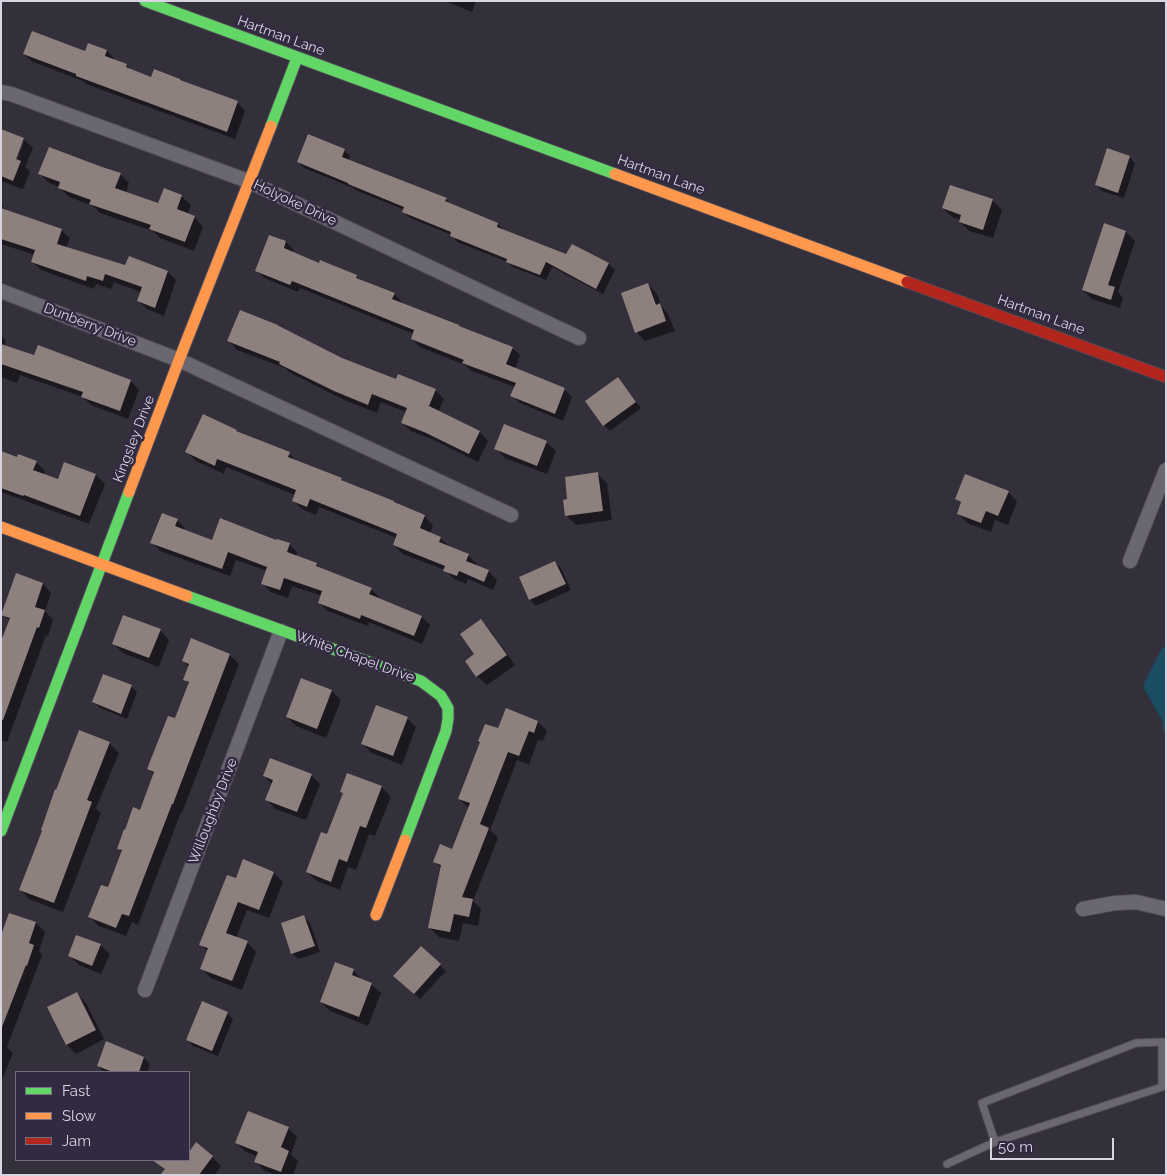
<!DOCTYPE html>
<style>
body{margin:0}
#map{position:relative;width:1167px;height:1176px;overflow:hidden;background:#332f3b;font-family:Raleway,sans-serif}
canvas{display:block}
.frame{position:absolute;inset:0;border:2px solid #d9d4e2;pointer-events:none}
.legend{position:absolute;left:15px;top:1071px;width:175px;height:90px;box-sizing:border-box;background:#322a40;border:1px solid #756e81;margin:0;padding:6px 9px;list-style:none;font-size:15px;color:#d9d4e2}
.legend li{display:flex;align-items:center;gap:10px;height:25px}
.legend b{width:25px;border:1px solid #756e81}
.scale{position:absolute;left:990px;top:1138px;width:124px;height:22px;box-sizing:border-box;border:2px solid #d9d4e2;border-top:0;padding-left:6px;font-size:15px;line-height:18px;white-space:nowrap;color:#d9d4e2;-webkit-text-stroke:4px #322a40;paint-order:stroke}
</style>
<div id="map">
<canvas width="1167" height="1176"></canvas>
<div class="frame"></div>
<ul class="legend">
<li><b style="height:6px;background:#63d668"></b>Fast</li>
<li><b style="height:6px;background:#ff974d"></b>Slow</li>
<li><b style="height:6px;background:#b3261e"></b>Jam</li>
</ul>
<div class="scale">50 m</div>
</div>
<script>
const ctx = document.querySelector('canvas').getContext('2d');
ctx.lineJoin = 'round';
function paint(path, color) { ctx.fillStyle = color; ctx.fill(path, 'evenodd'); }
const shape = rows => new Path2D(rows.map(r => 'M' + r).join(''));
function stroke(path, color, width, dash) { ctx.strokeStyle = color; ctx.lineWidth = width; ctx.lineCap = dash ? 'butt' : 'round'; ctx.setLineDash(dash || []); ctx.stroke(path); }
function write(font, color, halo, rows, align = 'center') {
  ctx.font = font + ' Raleway,sans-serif'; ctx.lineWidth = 5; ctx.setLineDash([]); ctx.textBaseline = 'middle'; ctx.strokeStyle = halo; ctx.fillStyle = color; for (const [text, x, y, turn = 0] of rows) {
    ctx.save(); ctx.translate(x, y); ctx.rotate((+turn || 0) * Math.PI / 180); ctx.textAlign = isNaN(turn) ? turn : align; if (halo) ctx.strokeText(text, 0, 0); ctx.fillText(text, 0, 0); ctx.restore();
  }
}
paint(shape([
 [1166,646,1166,742,1162,720,1144,689,1144,683,1162,648]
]), '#1a4c62');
paint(shape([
 [445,1,476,1,472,12],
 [89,45,107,51,115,60,126,65,132,70,152,78,237,102,245,111,235,139,86,84,83,81,33,62,24,54,86,53],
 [1,130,23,139,33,148,25,167,30,172,23,189,1,181],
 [21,142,24,142,15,165,12,165],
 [344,150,350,156,348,161,446,199,452,205,498,224,504,230,503,231,567,256,572,246,609,264,615,270,603,294,552,267,546,280,513,267,508,262,457,242,452,235,410,218,404,212,405,210,355,190,353,188,304,168,298,162],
 [1129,157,1135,163,1124,198,1102,191,1096,185],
 [40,174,120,174,129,183,126,193,159,205,181,196,191,205,187,215,194,217,203,227,194,251,160,238,153,231,100,213,93,206,69,197,59,187,49,183],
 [950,187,993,201,1002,210,993,238,969,231,960,222,961,220,952,217,943,208],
 [1,205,8,212,61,230,70,238,66,248,126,267,168,272,176,280,164,316,147,309,138,301,141,292,114,282,111,289,96,284,94,289,41,270,33,262,35,255,1,244],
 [1105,225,1126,232,1135,241,1118,292,1123,298,1120,308,1092,299,1083,290],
 [270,236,286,242,294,250,292,253,320,264,356,276,361,281,394,294,402,302,401,304,512,348,520,355,515,369,564,389,572,397,563,421,520,403,512,395,515,387,472,371,465,365,420,347,412,339,414,334,300,288,298,292,264,278,256,270],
 [648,284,657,294,662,307,668,314,675,331,645,341,636,332],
 [1,335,6,340,4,346,35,357,39,347,131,381,139,390,128,419,91,405,83,397,20,375,17,383,1,377],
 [229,341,342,359,397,381,435,390,444,399,438,412,480,432,488,441,478,462,434,440,411,431,402,423,406,412,381,402,377,413,344,400,289,372,285,368,237,350],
 [623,385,641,408,610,431,604,425],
 [238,433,289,454,298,463,341,479,345,483,424,516,433,525,430,533,440,538,450,547,468,555,477,564,476,566,488,571,497,580,493,590,468,579,466,584,454,579,445,570,403,554,394,545,397,538,319,507,316,515,302,509,293,500,295,495,226,467,224,474,196,461,187,452],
 [546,442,556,451,547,474,505,458,496,448],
 [1,452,18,458,36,462,45,471,43,476,58,481,96,475,105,484,89,524,1,492],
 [598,474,607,483,612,520,576,525,566,515,569,500],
 [1008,492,1017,501,1008,525,995,520,991,532,967,523,958,513,962,504,956,499],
 [177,520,185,528,184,531,213,542,277,541,289,544,297,552,296,556,316,564,323,571,371,589,379,597,378,599,422,617,430,625,422,644,369,622,368,626,328,611,319,603,322,596,292,586,288,598,271,592,263,584,267,571,236,560,230,576,160,551,152,542],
 [555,562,561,568,571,590,536,606,530,600,520,577],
 [43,584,51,593,45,611,53,620,48,636,46,635,7,742,1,740,1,644,10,621,3,614],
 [481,620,490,630,515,665,487,685,477,676,466,661,476,654],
 [160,630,169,640,159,667,123,653,114,644],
 [230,655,239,664,182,813,181,812,138,925,132,922,126,936,99,926,89,916,109,889,122,852,118,848,141,811,154,775,149,769,176,720,189,684,184,679,189,667,184,661],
 [131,686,137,692,127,719,100,708,94,702],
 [332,691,341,700,326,738,296,726,287,717],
 [507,710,538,722,547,731,543,741,538,740,529,765,517,760,490,830,498,838,473,901,481,909,478,926,463,923,459,941,439,937,430,928,441,868,434,861,453,850,469,808,459,799,499,730],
 [407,718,416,727,402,765,372,753,362,744],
 [109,743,119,753,96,808,101,813,63,912,29,899,20,889],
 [348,774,382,787,391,797,375,836,369,834,356,870,348,867,340,890,317,881,307,872,327,836,344,794,341,792],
 [311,775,320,784,306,820,275,809,266,799,272,784,264,776],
 [274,873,283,882,269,918,247,910,236,938,247,942,256,952,242,990,211,978,202,969,208,952,201,944,236,880],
 [9,915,36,923,45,932,39,951,42,955,7,1047,13,1053,1,1082,1,939],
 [304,917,310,923,320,952,298,959,292,953],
 [100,945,110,954,101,974,79,965,70,956],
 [440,965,446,971,420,999,401,982],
 [353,970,362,980,371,984,381,993,368,1026,330,1011,321,1002],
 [77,994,86,1003,104,1039,76,1054,67,1045],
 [227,1013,233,1019,218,1056,193,1046,187,1040],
 [107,1043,144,1058,150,1064,147,1072,104,1072,98,1066],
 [288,1128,297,1137,291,1154,298,1161,293,1175,275,1175,265,1171,256,1162,258,1157,246,1152,236,1143],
 [196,1144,212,1157,221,1166,215,1175,162,1175,166,1170,160,1164,163,1160,189,1160,189,1148,192,1150]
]), '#0007');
paint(shape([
 [32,31,85,51,88,43,107,50,105,56,127,64,126,67,151,77,154,69,180,79,180,80,238,101,227,132,76,76,76,74,23,54],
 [1,129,24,138,16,159,21,161,13,181,1,176],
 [308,134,345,149,342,157,447,198,445,201,498,223,497,227,566,254,572,244,609,263,596,289,546,262,540,275,506,262,507,259,450,236,451,232,402,212,404,207,348,184,348,183,297,162],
 [49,147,102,167,121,173,115,188,158,203,164,188,182,195,177,209,195,216,185,242,149,229,151,225,89,204,91,200,58,188,60,182,38,174],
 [1107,148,1130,156,1118,193,1095,185],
 [950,185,993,199,983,230,959,222,961,215,942,208],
 [1,208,62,229,57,244,125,265,129,256,168,271,155,308,137,301,142,287,105,274,103,281,87,276,86,281,31,262,35,250,1,239],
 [1104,223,1126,231,1108,285,1115,287,1111,300,1082,290],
 [269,235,286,241,284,248,319,263,320,260,357,275,356,278,395,293,392,299,459,325,459,326,513,347,506,364,565,388,555,414,510,396,516,383,462,363,464,360,411,339,414,330,292,281,290,285,255,271],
 [648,283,656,305,660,303,666,321,635,333,621,293],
 [240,310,278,325,277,325,342,358,396,379,398,374,436,389,429,406,480,431,469,454,424,432,401,423,407,408,372,394,368,405,334,391,279,364,280,362,227,341],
 [1,344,34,355,38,345,131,380,120,411,81,397,83,392,1,364],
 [618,377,636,402,603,426,585,401],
 [203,414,237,430,236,431,290,452,288,457,342,478,341,480,394,501,394,502,425,515,420,528,441,537,439,542,469,554,466,561,489,570,484,582,459,571,457,576,443,571,445,566,393,545,397,534,310,499,307,507,292,501,296,490,217,459,215,466,185,452],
 [504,424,547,441,537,466,494,449],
 [1,451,17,457,18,454,37,461,33,470,58,479,64,462,96,474,80,516,24,495,23,496,1,488],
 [598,472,603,511,565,516,563,500,567,499,565,477],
 [965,474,1009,491,998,516,986,511,981,523,957,514,961,502,955,499],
 [162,513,178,519,175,526,212,540,220,518,276,540,277,539,290,543,287,552,317,563,316,566,372,588,369,594,422,616,414,636,361,615,360,619,318,603,322,591,284,578,280,590,261,584,267,567,228,552,222,569,150,543],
 [555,561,566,584,529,600,519,577],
 [16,573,43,583,35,607,45,610,39,628,37,627,3,720,1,719,1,641,10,618,1,615],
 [123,615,161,629,149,658,112,644],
 [481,619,507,655,476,677,465,661,474,654,460,634],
 [191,638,230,654,173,804,172,804,129,916,122,914,116,928,88,917,101,885,108,887,122,850,117,849,124,829,125,830,133,807,140,810,154,772,147,769,168,716,175,718,189,682,183,680,189,664,182,661],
 [103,674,132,685,121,714,92,702],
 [301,678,332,690,317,729,286,717],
 [376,705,408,717,393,756,361,744],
 [506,708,538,721,534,733,529,731,519,756,508,752,480,824,489,828,462,897,473,899,469,917,454,914,450,932,428,928,441,865,433,862,440,844,452,849,470,803,458,799,480,742,478,741,485,724,498,728],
 [79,730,110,742,87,800,92,802,54,903,19,890,42,831,41,830,55,789,56,790],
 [270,758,312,774,297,812,265,800,273,780,263,776],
 [347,773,382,786,366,828,360,826,347,862,339,859,331,882,306,872,321,832,327,834,343,793,340,792],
 [243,859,274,872,259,910,238,902,226,933,248,941,232,981,200,969,208,948,199,945,227,875,236,878],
 [9,913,36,922,29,943,34,945,27,966,26,965,2,1027,1,1027,1,935],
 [304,915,315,946,291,954,281,923],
 [76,935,101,944,92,966,68,956],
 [421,946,441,964,414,994,393,976],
 [335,962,354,969,352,975,372,983,359,1017,320,1002],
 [77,992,96,1030,66,1045,47,1007],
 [202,1001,228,1012,212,1051,186,1040],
 [106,1041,144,1057,139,1072,113,1072,97,1066],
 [248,1111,289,1127,281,1147,289,1151,281,1172,254,1162,258,1152,235,1143],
 [196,1142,213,1156,199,1175,160,1175,165,1169,152,1160,189,1160,189,1152]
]), '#8d807d');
const lane = shape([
 [995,1142,1162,1087,1162,1042],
 [947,1164,995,1142,982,1103,1136,1043,1162,1042,1166,1043]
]);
const street = shape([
 [1,92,11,94,248,181,579,338],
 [1,291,179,360,511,515],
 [1130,561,1166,470],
 [1083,909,1115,903,1136,902,1166,909],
 [145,990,281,631]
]);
const fast = shape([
 [145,1,615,174],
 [271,126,297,58],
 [187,596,421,681,441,696,448,708,448,719,446,731,405,840],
 [1,831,129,492]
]);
const slow = shape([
 [615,174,907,282],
 [129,492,179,360,271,126],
 [1,527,187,596],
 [376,915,405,840]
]);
const jam = shape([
 [907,282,1166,377]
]);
stroke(lane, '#514d58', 9);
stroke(street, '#514d58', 16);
stroke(fast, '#514d58', 13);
stroke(slow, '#514d58', 13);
stroke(jam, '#514d58', 13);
stroke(lane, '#6b6771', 7);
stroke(street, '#6b6771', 14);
stroke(fast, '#63d668', 11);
stroke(slow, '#ff974d', 11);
stroke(jam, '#b3261e', 11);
write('14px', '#d9d4e2', '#322a40', [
 ["Hartman Lane",281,36,20],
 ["Hartman Lane",661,175,20],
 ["Holyoke Drive",295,203,25],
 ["Hartman Lane",1041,315,20],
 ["Dunberry Drive",90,325,21],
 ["Kingsley Drive",134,439,-69],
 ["White Chapel Drive",355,657,20],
 ["Willoughby Drive",213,811,-69]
]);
</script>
